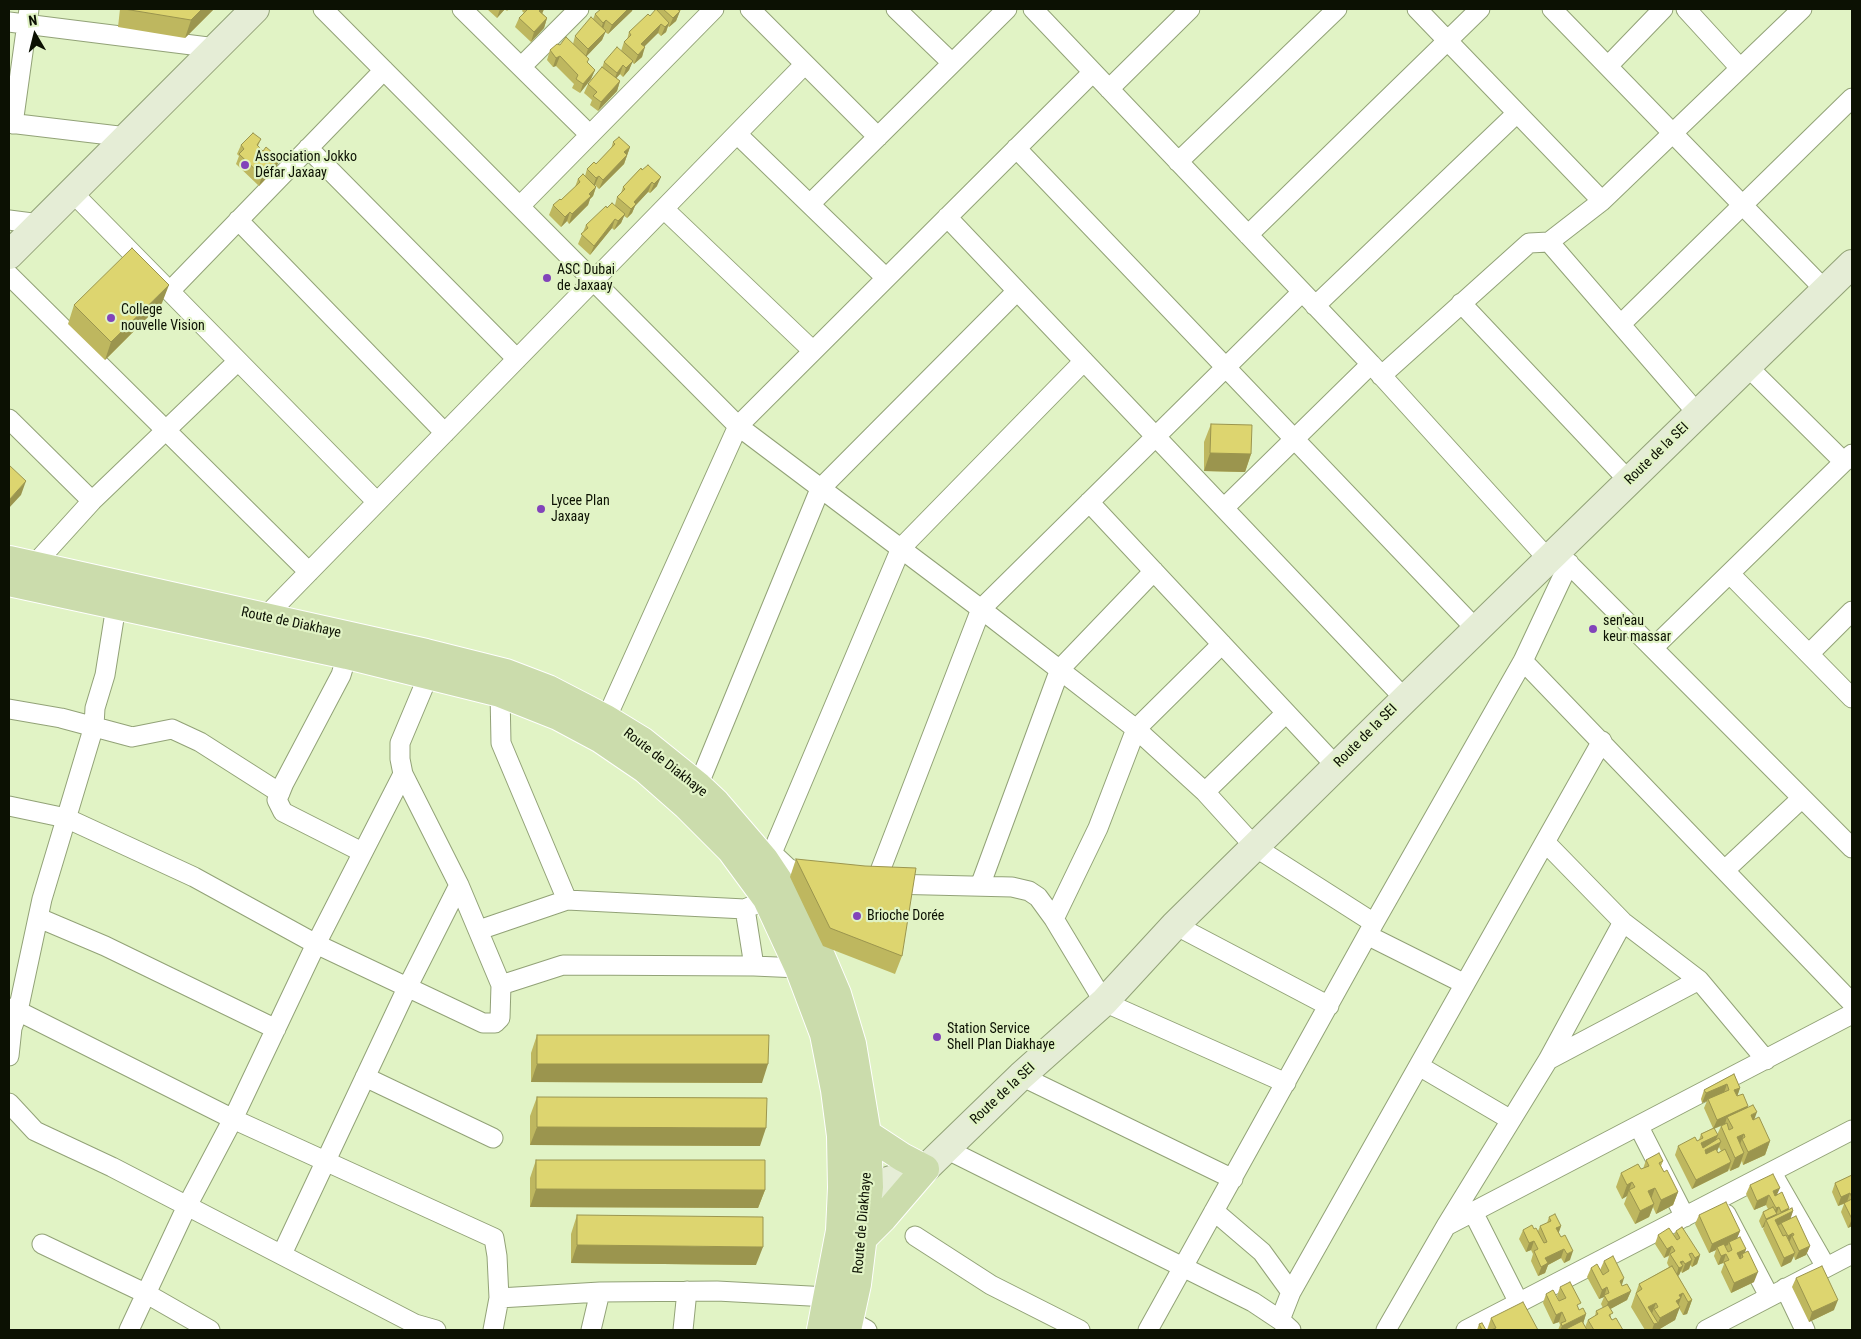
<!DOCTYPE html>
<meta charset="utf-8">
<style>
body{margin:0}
#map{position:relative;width:1861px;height:1339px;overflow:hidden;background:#e1f3c5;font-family:"Roboto Condensed",sans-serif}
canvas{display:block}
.frame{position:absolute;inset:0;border:10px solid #0c1103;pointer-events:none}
.north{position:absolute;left:10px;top:10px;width:50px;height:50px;-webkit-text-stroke:4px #e1f3c5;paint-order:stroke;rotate:352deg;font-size:14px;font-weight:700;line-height:20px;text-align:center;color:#0c1103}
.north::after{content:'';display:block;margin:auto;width:18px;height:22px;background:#0c1103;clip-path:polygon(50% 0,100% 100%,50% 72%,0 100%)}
</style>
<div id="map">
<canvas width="1861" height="1339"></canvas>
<div class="frame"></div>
<div class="north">N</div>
</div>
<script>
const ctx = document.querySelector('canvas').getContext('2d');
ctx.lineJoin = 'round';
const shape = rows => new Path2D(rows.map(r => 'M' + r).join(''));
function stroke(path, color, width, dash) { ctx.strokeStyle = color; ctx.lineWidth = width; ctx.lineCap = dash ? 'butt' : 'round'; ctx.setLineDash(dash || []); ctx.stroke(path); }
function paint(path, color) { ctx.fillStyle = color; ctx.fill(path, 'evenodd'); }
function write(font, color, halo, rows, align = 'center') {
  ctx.font = font + ' "Roboto Condensed",sans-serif'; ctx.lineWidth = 4.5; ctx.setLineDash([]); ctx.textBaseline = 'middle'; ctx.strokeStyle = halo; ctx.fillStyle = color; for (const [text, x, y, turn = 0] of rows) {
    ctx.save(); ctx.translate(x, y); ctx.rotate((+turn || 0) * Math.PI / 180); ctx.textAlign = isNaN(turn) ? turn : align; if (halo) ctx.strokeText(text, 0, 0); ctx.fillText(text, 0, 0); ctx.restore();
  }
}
const street = shape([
 [323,9,738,426,981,609,1136,729,1205,792,1255,847,1374,923],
 [462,9,590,135],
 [750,9,878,137],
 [896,9,952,63],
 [1033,9,1371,364,1548,559],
 [1417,9,1602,201],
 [1552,9,1825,290],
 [1686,9,1740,68],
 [9,22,216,48],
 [1608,66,1663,9],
 [521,67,579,9],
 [1109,89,1190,9],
 [9,123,127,137],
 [13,124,29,9],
 [737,134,886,278],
 [308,148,517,359],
 [1016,148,1476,629],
 [1178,162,1337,9],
 [72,192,377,502],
 [810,204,1007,9],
 [520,206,714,9],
 [664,209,813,351],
 [947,217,1405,699],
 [9,220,40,224],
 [238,220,445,433],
 [1248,235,1480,9],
 [1549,242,1698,414],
 [9,275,309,572],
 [170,291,384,70],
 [1461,303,1629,481],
 [1315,306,1517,113],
 [1621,324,1852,98],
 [1747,366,1844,462],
 [1381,376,1529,243,1549,242,1602,201,1802,9],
 [9,419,92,501],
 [1089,502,1336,766],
 [1224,508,1371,364],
 [1560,555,1852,848],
 [33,566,92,501,238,361],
 [1730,574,1852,698],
 [265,617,805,64],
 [1653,648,1852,454],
 [1809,654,1852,611],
 [347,655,341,675,284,783,277,800,283,812,362,852],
 [1523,661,1852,1003],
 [500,693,501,743,567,900],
 [9,709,61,718,132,737,172,729,200,742,280,793],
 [606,719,738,426,1093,72],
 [698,786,820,489,1017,291],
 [1205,792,1286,713],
 [9,806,66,818,194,877,316,944,483,1023,495,1023,500,1018,501,985,459,885,403,774,400,759,400,743,429,674],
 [1545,842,1623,922,1699,980,1766,1060],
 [772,853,788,868,806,876,815,878],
 [764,859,772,853,901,548,1084,361],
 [1725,870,1802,798],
 [875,884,981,609,1302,292],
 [888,884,1012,887,1029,891,1038,897,1054,919,1104,1002,1286,1083],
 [980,886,1060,669,1154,571],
 [745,909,754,966],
 [39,918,105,946,276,1029],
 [1054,919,1098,828,1136,729,1222,644],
 [1175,925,1329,1006],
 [479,930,567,900,745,909,767,899],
 [1369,936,1465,984],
 [501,985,563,965,754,966,799,968],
 [9,1008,18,1011,233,1119,494,1238,497,1256,499,1298,493,1330],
 [9,1056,12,1028,18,1011,42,899,94,726,95,708,105,675,116,606],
 [1548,1060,1699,980],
 [1419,1066,1511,1120],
 [1021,1076,1233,1179],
 [365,1077,493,1138],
 [9,1103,35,1131,112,1167,415,1324,436,1330],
 [1639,1127,1685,1217],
 [946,1149,1253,1302,1280,1320,1291,1330],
 [1772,1173,1826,1267],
 [1214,1211,1262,1252,1291,1292],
 [1473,1212,1519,1303],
 [1726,1214,1769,1296],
 [1446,1226,1852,1014],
 [915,1236,991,1285,1080,1330],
 [42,1244,147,1294,210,1330],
 [282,1254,408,986,459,885],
 [1785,1288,1805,1330],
 [499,1298,600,1292,717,1291,828,1297],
 [849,1320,867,1330],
 [1280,1320,1291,1292,1602,741],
 [129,1330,187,1206,233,1119,316,944,403,774],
 [591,1330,600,1292],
 [683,1330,687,1291],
 [1148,1330,1374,923,1523,661,1569,563],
 [1386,1330,1446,1226,1548,1060,1623,922],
 [1466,1330,1852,1130],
 [1706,1330,1852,1254]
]);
const secondary = shape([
 [9,255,255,9],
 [845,1188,869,1187,925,1169,1021,1076,1104,1002,1175,925,1405,699,1852,264]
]);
const primary = shape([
 [9,560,426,653,506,673,548,689,606,719,642,741,698,786,716,803,764,859,796,907,817,947,837,994,852,1044,867,1134,869,1187,857,1284,847,1330],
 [9,582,347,655,500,693,558,716,601,739,645,769,687,806,731,850,767,899,799,968,824,1034,835,1090,841,1136,842,1188,840,1231,821,1330],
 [864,1237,883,1218,925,1169,902,1157,867,1134]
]);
stroke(street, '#92a277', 21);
stroke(secondary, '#92a277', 30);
stroke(primary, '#fff', 30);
stroke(street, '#fff', 19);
stroke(secondary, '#e5edd6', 28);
stroke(primary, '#cbdcac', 28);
paint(shape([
 [120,9,214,9,185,38,118,27],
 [487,9,509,9,507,11,505,9,497,18],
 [523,9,544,9,542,13,547,18,544,28,531,42,515,27,519,18,524,13,522,11],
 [657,9,682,9,680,11,676,21,669,27,668,26,666,32,661,36,658,33,644,46,642,57,634,64,632,62,629,70,623,77,620,74,616,78,620,81,617,91,598,111,590,105,592,100,584,93,588,84,602,68,604,62,621,51,624,42,627,40,629,32,657,10],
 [632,11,608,34,605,32,602,40,586,56,588,63,595,70,591,79,580,93,572,88,574,84,556,66,553,67,547,60,550,50,560,45,573,44,575,36,593,19,595,14],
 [261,139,258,146,276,168,259,186,236,164,239,156,237,154,241,145],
 [613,142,630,147,624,164,599,189,595,185,595,186,596,187,593,196,590,199,588,205,569,224,567,221,561,227,549,215,553,205,561,200,575,187,578,179,585,176,587,169,596,164,611,149],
 [641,168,657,186,650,193,648,192,635,206,632,213,627,218,624,216,621,223,614,230,612,228,590,255,578,244,586,225,607,208,615,205,617,197,621,193,623,187],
 [162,303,105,360,68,324,74,305],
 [1211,424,1251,454,1245,472,1204,471,1204,442],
 [796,859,902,956,895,974,823,946,790,877],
 [537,1035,762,1083,531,1082,531,1053],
 [1734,1074,1740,1088,1737,1096,1748,1108,1754,1119,1770,1141,1765,1155,1743,1165,1742,1161,1739,1167,1730,1171,1729,1168,1728,1171,1692,1189,1675,1155,1678,1146,1697,1141,1699,1140,1701,1134,1713,1128,1704,1108,1707,1101,1702,1103,1701,1099,1704,1090],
 [1725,1124,1721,1126,1717,1135,1714,1129],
 [1719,1147,1721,1151,1718,1153,1717,1151],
 [537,1097,760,1146,530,1145,530,1116],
 [536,1160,765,1190,758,1208,530,1207,530,1178],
 [1646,1160,1663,1161,1661,1166,1664,1172,1678,1192,1673,1205,1656,1214,1653,1207,1649,1217,1635,1224,1624,1204,1627,1196,1622,1199,1616,1187,1621,1173,1641,1169,1643,1169],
 [1852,1175,1852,1226,1848,1228,1841,1212,1844,1204,1838,1206,1832,1192,1835,1183],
 [1750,1185,1777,1194,1789,1208,1788,1210,1793,1211,1790,1219,1810,1246,1806,1255,1795,1260,1794,1256,1791,1262,1781,1267,1763,1229,1764,1227,1762,1228,1759,1221,1763,1212,1768,1209,1766,1205,1754,1210,1746,1194],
 [577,1215,756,1265,571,1263,571,1234],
 [1699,1215,1740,1231,1737,1238,1746,1249,1745,1252,1754,1282,1731,1293,1721,1272,1724,1264,1723,1263,1718,1265,1714,1256,1716,1250,1709,1253,1695,1224],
 [1549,1217,1561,1226,1558,1233,1570,1260,1564,1263,1561,1258,1548,1265,1545,1273,1538,1276,1531,1261,1533,1254,1531,1250,1526,1252,1519,1239,1523,1230,1534,1229,1538,1231,1540,1226,1547,1223],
 [1676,1231,1700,1255,1697,1264,1692,1267,1690,1265,1689,1269,1682,1273,1681,1271,1679,1275,1678,1276,1692,1300,1687,1314,1683,1315,1679,1308,1675,1320,1658,1330,1645,1330,1631,1307,1639,1284,1669,1267,1667,1263,1669,1256,1664,1258,1655,1244,1658,1235,1674,1235],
 [1604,1261,1622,1286,1631,1291,1627,1300,1610,1309,1611,1318,1612,1320,1623,1330,1558,1330,1560,1325,1559,1322,1553,1324,1543,1303,1546,1294,1559,1301,1557,1296,1560,1287,1579,1310,1586,1314,1583,1323,1585,1327,1588,1320,1595,1316,1596,1311,1603,1308,1601,1304,1604,1297,1599,1299,1587,1277,1591,1268,1600,1270],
 [1796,1278,1834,1310,1809,1322,1792,1287],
 [1491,1318,1538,1330,1487,1330],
 [1479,1324,1486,1330,1477,1330]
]), '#beb75f');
paint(shape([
 [202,9,214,9,185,38,191,20],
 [500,9,505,9,497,18],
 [541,9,544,9,542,14,539,11],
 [628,9,633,9,632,11,608,34,612,25],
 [680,11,676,21,669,27,673,18],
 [547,18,544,28,531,42,534,32],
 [606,20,603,29,600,32,603,23],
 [669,23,666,32,661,36,665,27],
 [661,24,658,33,638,53,641,44],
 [606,31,602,40,585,58,588,49],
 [645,47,642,57,634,64,638,55],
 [560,56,556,66,553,67,556,58],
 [633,61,629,70,623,77,626,68],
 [623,65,620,74,613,82,617,73],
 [595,70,591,79,580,93,583,84],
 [620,81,617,91,598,111,601,102],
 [630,147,624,164,599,189,603,180,624,152],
 [280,159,276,168,259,186,262,176],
 [599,176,595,185,593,187,596,178],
 [661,177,657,186,650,193,654,184],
 [652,182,648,192,635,206,632,213,627,218,634,202],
 [596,187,593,196,590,199,588,205,569,224,572,214],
 [570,212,567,221,561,227,565,217],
 [625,214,621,223,614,230,618,221],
 [615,219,612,228,590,255,594,246],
 [169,285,162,303,105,360,111,342],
 [1210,453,1251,454,1245,472,1204,471],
 [26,481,21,495,9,508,9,500],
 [537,1064,768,1064,762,1083,531,1082],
 [1727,1084,1724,1093,1708,1099,1707,1101,1702,1103,1706,1093],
 [1740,1088,1737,1097,1734,1090],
 [1748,1106,1745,1115,1727,1117,1725,1124,1713,1129,1717,1120],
 [1757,1112,1752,1126,1751,1115],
 [537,1127,766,1128,760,1146,530,1145],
 [1744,1134,1739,1147,1737,1137],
 [1718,1135,1714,1144,1698,1153,1701,1143],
 [1770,1141,1765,1155,1743,1165,1748,1152],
 [1721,1142,1717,1151,1702,1160,1705,1150],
 [1744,1153,1739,1167,1730,1171,1735,1158],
 [1731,1162,1728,1171,1692,1189,1696,1180],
 [1632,1182,1627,1196,1622,1199,1627,1185],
 [1655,1188,1650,1202,1648,1191],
 [1780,1188,1776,1197,1773,1191],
 [536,1189,765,1190,758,1208,530,1207],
 [1678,1192,1673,1205,1656,1214,1661,1200],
 [1850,1193,1847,1202,1838,1206,1841,1197],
 [1769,1195,1766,1205,1754,1210,1757,1201],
 [1654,1204,1649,1217,1635,1224,1640,1211],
 [1779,1207,1773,1223,1766,1220,1764,1227,1762,1228,1766,1219,1773,1215,1776,1208],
 [1789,1208,1786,1214,1793,1211,1790,1220,1781,1223,1781,1224,1771,1229,1775,1220,1779,1218,1781,1212],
 [1852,1219,1852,1226,1848,1228],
 [1561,1226,1558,1235,1556,1228],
 [1740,1231,1736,1241,1729,1242,1728,1245,1718,1249,1717,1247,1716,1250,1709,1253,1712,1244],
 [1793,1233,1789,1243,1784,1245,1788,1236],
 [1534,1241,1531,1250,1526,1252,1529,1243],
 [577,1245,763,1247,756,1265,571,1263],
 [1672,1246,1669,1255,1664,1258,1667,1249],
 [1810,1246,1806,1255,1795,1260,1799,1251],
 [1564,1249,1561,1258,1548,1265,1545,1273,1538,1276,1545,1258],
 [1746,1249,1743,1258,1742,1254,1740,1260,1737,1253],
 [1573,1251,1570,1260,1564,1263,1567,1254],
 [1795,1253,1791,1262,1781,1267,1784,1258],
 [1726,1254,1723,1263,1718,1265,1721,1256],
 [1700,1255,1697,1264,1692,1267,1695,1258],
 [1692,1260,1689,1269,1682,1273,1685,1264],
 [1683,1261,1681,1267,1683,1266,1679,1275,1676,1277,1680,1262],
 [1758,1272,1754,1282,1731,1293,1734,1283],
 [1624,1278,1621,1288,1620,1281],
 [1607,1287,1604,1297,1599,1299,1602,1290],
 [1631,1291,1627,1300,1605,1312,1608,1302],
 [1683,1293,1678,1306,1680,1307,1675,1320,1658,1330,1655,1330,1660,1318,1679,1295],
 [1692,1300,1687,1314,1683,1315,1688,1302],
 [1838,1300,1834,1310,1809,1322,1812,1312],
 [1656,1303,1651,1316,1648,1307],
 [1562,1312,1559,1322,1553,1324,1556,1315],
 [1586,1314,1583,1324,1564,1330,1560,1330,1562,1326],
 [1658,1323,1655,1330,1652,1330,1654,1324]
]), '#9b954e');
const building = shape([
 [124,9,202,9,191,20,124,9],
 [528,9,541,9,539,11,547,18,534,32,519,18,528,9],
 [601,9,628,9,612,25,606,20,603,23,595,14,601,9],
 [656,9,669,23,665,27,661,24,641,44,645,47,638,55,624,42,631,35,629,32,648,14,650,16,656,9],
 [663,9,677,9,680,11,673,18,663,9],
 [591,17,606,31,588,49,575,36,591,17],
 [566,37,589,59,587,62,595,70,583,84,576,79,578,75,560,56,556,58,550,50,557,44,560,45,566,37],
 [617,47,633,61,626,68,623,65,617,73,604,62,617,47],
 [602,67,620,81,601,102,593,96,597,92,588,84,602,67],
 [253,133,261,139,257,145,263,151,266,147,280,159,262,176,239,154,244,149,241,145,253,133],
 [619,137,630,147,624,152,627,155,603,180,599,176,596,178,587,169,594,162,596,164,615,144,613,142,619,137],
 [648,165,661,177,654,184,652,182,634,202,636,204,631,209,617,197,625,189,623,187,641,168,642,170,648,165],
 [583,174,596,187,589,194,591,196,572,214,570,212,565,217,553,205,560,199,561,200,580,182,578,179,583,174],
 [612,203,625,214,618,221,615,219,594,246,581,234,588,228,586,225,606,206,607,208,612,203],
 [132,248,169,285,111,342,74,305,132,248],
 [1211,424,1252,425,1251,454,1210,453,1211,424],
 [9,465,26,481,9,500,9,465],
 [796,859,865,866,916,868,902,956,830,928,796,859],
 [537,1035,769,1035,768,1064,537,1064,537,1035],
 [1734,1074,1740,1088,1734,1090,1737,1096,1743,1094,1748,1106,1717,1120,1708,1099,1729,1090,1727,1084,1706,1093,1704,1090,1734,1074],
 [537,1097,767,1098,766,1128,537,1127,537,1097],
 [1753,1105,1757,1112,1751,1115,1753,1120,1759,1117,1770,1141,1748,1152,1742,1139,1745,1137,1744,1134,1737,1137,1744,1153,1735,1158,1721,1126,1727,1123,1729,1130,1733,1128,1727,1117,1753,1105],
 [1714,1128,1718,1135,1701,1143,1703,1148,1719,1138,1721,1142,1705,1150,1706,1154,1716,1149,1718,1153,1725,1149,1731,1162,1696,1180,1678,1146,1695,1137,1697,1141,1703,1138,1701,1134,1714,1128],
 [1659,1153,1663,1161,1659,1163,1664,1172,1667,1170,1678,1192,1661,1200,1655,1188,1648,1191,1654,1204,1640,1211,1629,1190,1635,1187,1632,1182,1627,1185,1621,1173,1638,1164,1641,1169,1649,1166,1646,1160,1659,1153],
 [536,1160,765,1160,765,1190,536,1189,536,1160],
 [1773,1174,1780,1188,1773,1191,1775,1196,1782,1192,1789,1208,1781,1212,1779,1207,1776,1208,1769,1195,1757,1201,1750,1185,1773,1174],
 [1852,1175,1852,1198,1850,1193,1841,1197,1835,1183,1852,1175],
 [1852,1199,1852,1219,1844,1203,1852,1199],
 [1726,1202,1740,1231,1712,1244,1699,1215,1726,1202],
 [1773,1207,1777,1214,1766,1219,1763,1212,1773,1207],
 [1792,1208,1793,1211,1775,1220,1783,1236,1786,1235,1795,1253,1784,1258,1766,1220,1792,1208],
 [1555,1214,1561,1226,1556,1228,1561,1237,1565,1235,1573,1251,1567,1254,1564,1249,1545,1258,1548,1263,1541,1267,1534,1251,1538,1249,1534,1241,1529,1243,1523,1230,1532,1225,1534,1229,1536,1228,1544,1243,1547,1242,1540,1226,1551,1221,1549,1217,1555,1214],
 [577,1215,763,1217,763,1247,577,1245,577,1215],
 [1796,1216,1810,1246,1799,1251,1792,1236,1794,1235,1793,1233,1788,1236,1781,1223,1796,1216],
 [1682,1227,1700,1255,1695,1258,1692,1253,1689,1254,1692,1260,1685,1264,1683,1261,1680,1262,1683,1266,1679,1268,1670,1254,1675,1251,1672,1246,1667,1249,1658,1235,1669,1228,1677,1240,1680,1238,1676,1231,1682,1227],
 [1740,1237,1746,1249,1737,1253,1740,1259,1743,1257,1742,1254,1748,1251,1758,1272,1734,1283,1724,1262,1729,1260,1726,1254,1721,1256,1717,1247,1724,1244,1728,1252,1732,1250,1729,1242,1740,1237],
 [1613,1256,1624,1278,1620,1281,1622,1286,1627,1284,1631,1291,1608,1302,1604,1295,1609,1293,1607,1287,1602,1290,1591,1268,1597,1264,1603,1275,1609,1271,1604,1261,1613,1256],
 [1672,1266,1692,1300,1688,1302,1683,1293,1679,1295,1681,1298,1676,1301,1680,1307,1660,1318,1654,1309,1658,1307,1656,1303,1648,1307,1658,1323,1654,1324,1636,1293,1642,1289,1639,1284,1672,1266],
 [1822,1266,1838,1300,1812,1312,1796,1278,1822,1266],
 [1570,1282,1581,1303,1577,1305,1579,1310,1583,1308,1586,1314,1562,1326,1561,1323,1566,1321,1562,1312,1556,1315,1546,1294,1553,1290,1559,1301,1566,1298,1560,1287,1570,1282],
 [1523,1302,1538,1330,1491,1330,1496,1328,1491,1318,1523,1302],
 [1608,1305,1613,1313,1609,1315,1612,1320,1616,1318,1623,1330,1594,1330,1588,1320,1598,1314,1596,1311,1608,1305],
 [1582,1321,1587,1330,1564,1330,1582,1321],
 [1482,1323,1486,1330,1482,1330,1479,1324,1482,1323]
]);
paint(building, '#ddd56f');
stroke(building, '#9b954e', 1);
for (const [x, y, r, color] of [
 [245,165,5,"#8244ba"],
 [547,278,5,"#8244ba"],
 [111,318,5,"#8244ba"],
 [541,509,5,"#8244ba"],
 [1593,629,5,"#8244ba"],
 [857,916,5,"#8244ba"],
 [937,1037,5,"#8244ba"]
]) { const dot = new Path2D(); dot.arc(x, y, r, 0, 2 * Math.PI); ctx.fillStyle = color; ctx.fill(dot); stroke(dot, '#e1f3c5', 2); }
write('14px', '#0c1103', '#e1f3c5', [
 ["Association Jokko",255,157],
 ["Défar Jaxaay",255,173],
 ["ASC Dubai",557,270],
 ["de Jaxaay",557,286],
 ["College",121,310],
 ["nouvelle Vision",121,326],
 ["Lycee Plan",551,501],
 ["Jaxaay",551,517],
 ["sen'eau",1603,621],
 ["keur massar",1603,637],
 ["Brioche Dorée",867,916],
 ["Station Service",947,1029],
 ["Shell Plan Diakhaye",947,1045]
], 'left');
write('14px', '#0c1103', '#e1f3c5', [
 ["Route de la SEI",1657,454,-44],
 ["Route de Diakhaye",291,623,12],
 ["Route de la SEI",1366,736,-45],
 ["Route de Diakhaye",665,763,38],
 ["Route de la SEI",1003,1094,-43],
 ["Route de Diakhaye",863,1223,-85]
]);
</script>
